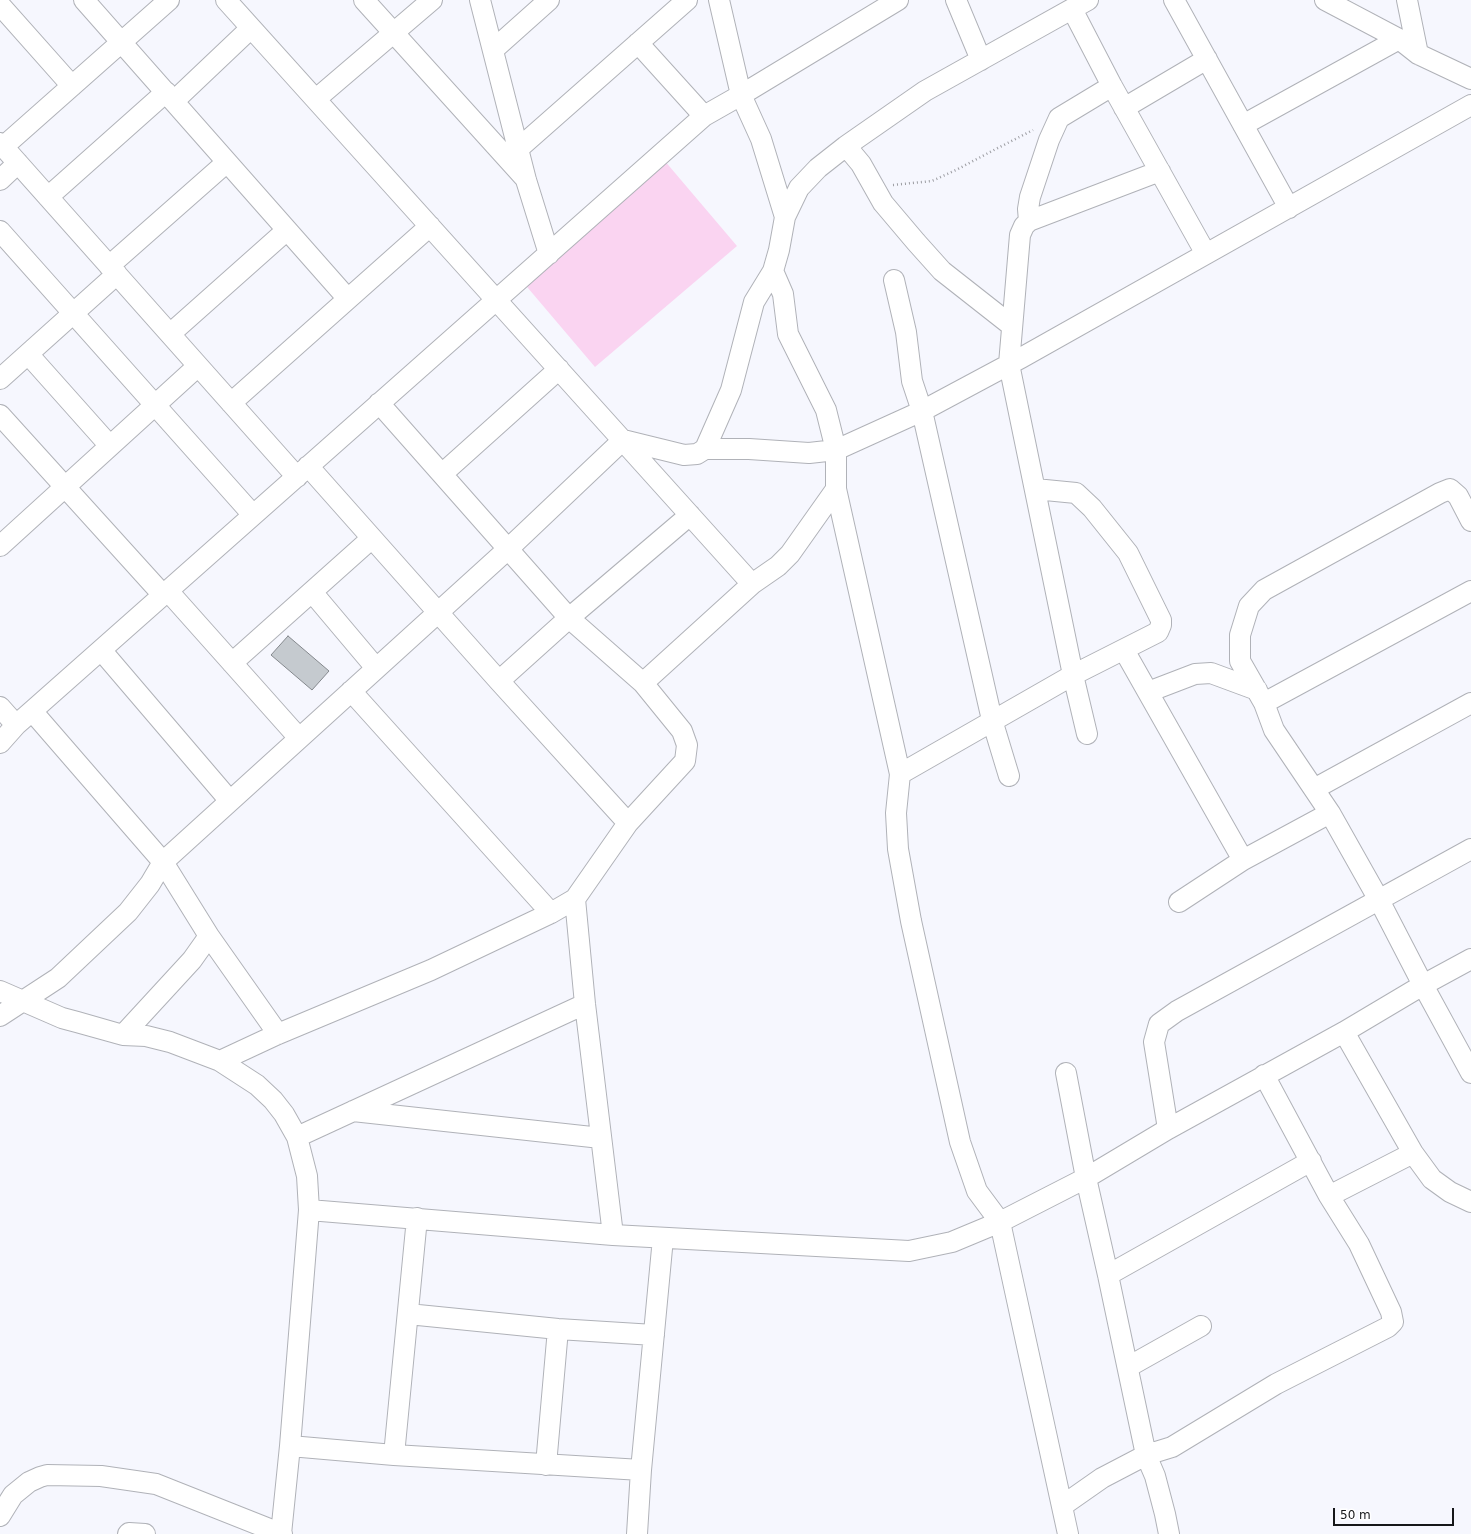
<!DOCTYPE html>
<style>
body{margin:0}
#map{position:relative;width:1471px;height:1534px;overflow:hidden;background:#f6f7fe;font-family:"DejaVu Sans",sans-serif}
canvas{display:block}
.scale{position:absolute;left:1333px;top:1508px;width:121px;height:18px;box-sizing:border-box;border:2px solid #161719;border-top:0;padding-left:5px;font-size:12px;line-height:14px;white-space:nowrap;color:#161719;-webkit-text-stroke:3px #fff;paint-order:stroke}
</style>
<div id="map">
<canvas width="1471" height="1534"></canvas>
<div class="scale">50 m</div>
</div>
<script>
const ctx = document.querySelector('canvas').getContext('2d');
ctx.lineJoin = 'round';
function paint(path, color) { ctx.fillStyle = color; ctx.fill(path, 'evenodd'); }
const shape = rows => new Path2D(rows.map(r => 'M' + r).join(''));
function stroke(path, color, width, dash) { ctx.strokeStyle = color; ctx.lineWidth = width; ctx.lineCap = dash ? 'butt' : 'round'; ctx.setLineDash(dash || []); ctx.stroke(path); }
paint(shape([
 [664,160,737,246,595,367,522,281]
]), '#fad4f1');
const building = shape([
 [288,636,329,671,312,690,271,655,288,636]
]);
paint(building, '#c5cacf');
stroke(building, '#84888d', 1);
const minor = shape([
 [84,0,348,299],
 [226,0,752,584],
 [364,0,524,177],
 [480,0,526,180,549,254],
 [719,0,741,95,761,139,785,217],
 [956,0,981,60],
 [1174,0,1289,208],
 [1325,0,1399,39,1418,54,1471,79],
 [1407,0,1418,54],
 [0,5,72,86],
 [1072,9,1112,86,1206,254],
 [638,43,704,116],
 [493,50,549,0],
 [316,99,432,0],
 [174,101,251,28],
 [1124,108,1207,59],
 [1243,125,1399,39],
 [0,143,297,477],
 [846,146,861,164,883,203,916,242,942,271,1012,326],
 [3,147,169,0],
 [518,149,687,0],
 [0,180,18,163],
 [48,197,166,92],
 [1029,221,1028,209,1030,197,1049,140,1059,118,1112,86],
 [0,231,253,515],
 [109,266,227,162],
 [773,271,783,294,788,334,826,410,836,450,836,489,900,774,896,813,898,849,911,921,960,1142,977,1191,1000,1222,1068,1534],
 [894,280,906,332,912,381,922,411,992,720,1009,776],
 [170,334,287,230],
 [28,354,110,446],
 [0,379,117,274],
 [231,403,430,226],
 [0,415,163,595],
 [705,449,749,449,809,453,836,450,922,411,1021,358,1471,105],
 [308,466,499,681,628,823],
 [442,474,559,369],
 [1471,521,1458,496,1450,489,1440,493,1264,590,1249,606,1240,635,1240,661,1264,703,1274,730,1330,813,1379,900,1423,985,1471,1073],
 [0,546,198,366],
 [168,591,299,738],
 [312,592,376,668],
 [101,650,230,801],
 [1124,650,1243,860],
 [232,663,372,538],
 [499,681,569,618,690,515],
 [643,683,752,584,778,566,790,554,836,489],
 [351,691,551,913],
 [1148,692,1195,674,1211,673,1257,690],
 [1264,703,1471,591],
 [0,707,16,725],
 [32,711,163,862,209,936,192,960,123,1035],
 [1087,734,1073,675,1009,364,1020,235,1024,226,1029,221,1160,171],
 [0,743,16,725,32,711,704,116,741,95,898,0],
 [900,774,1073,675,1158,632,1161,625,1161,620,1128,553,1092,508,1076,493,1035,489],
 [1314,789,1471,703],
 [575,899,585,1004,613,1235],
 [1179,902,1243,860,1330,813],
 [209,936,278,1034],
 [0,991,62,1018,77,1022,123,1035,146,1036,170,1042,220,1061,257,1085,273,1100,284,1114,297,1137,307,1176,309,1210,290,1446,281,1534],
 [0,1016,58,978,128,912,150,884,163,862,508,549,623,440,684,455,697,454,705,449,731,390,754,302,773,271,779,250,785,217,799,188,818,168,846,146,925,91,1088,0],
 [1344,1032,1413,1153,1432,1179,1450,1192,1471,1202],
 [220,1061,278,1034,431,970,551,913,575,899,628,823,685,761,687,745,682,731,643,683,569,618,379,403],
 [1066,1073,1086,1178,1108,1275,1146,1455,1155,1476,1165,1514,1169,1534],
 [353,1111,601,1138],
 [1168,1129,1154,1042,1159,1024,1177,1011,1471,849],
 [297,1137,585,1004],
 [1329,1196,1413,1153],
 [309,1210,613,1235,909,1251,952,1242,1000,1222,1086,1178,1168,1129,1344,1032,1423,985,1471,959],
 [1108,1275,1311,1161],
 [408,1314,558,1329,654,1335],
 [1128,1367,1201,1326],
 [290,1446,394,1455,641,1470],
 [394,1455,417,1218],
 [546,1465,558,1329],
 [1062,1506,1102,1478,1146,1455,1172,1447,1276,1384,1388,1327,1393,1322,1391,1312,1359,1244,1329,1196,1264,1075],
 [0,1516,13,1495,29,1482,40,1477,47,1475,101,1476,156,1484,282,1534],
 [128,1534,129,1533,145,1534],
 [637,1534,641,1470,663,1238]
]);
stroke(minor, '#b0b2b8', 22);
stroke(shape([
 [893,185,932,181,956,170,994,150,1033,130]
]), '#9c9da2', 2.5, [1, 3]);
stroke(minor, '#fff', 20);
</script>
